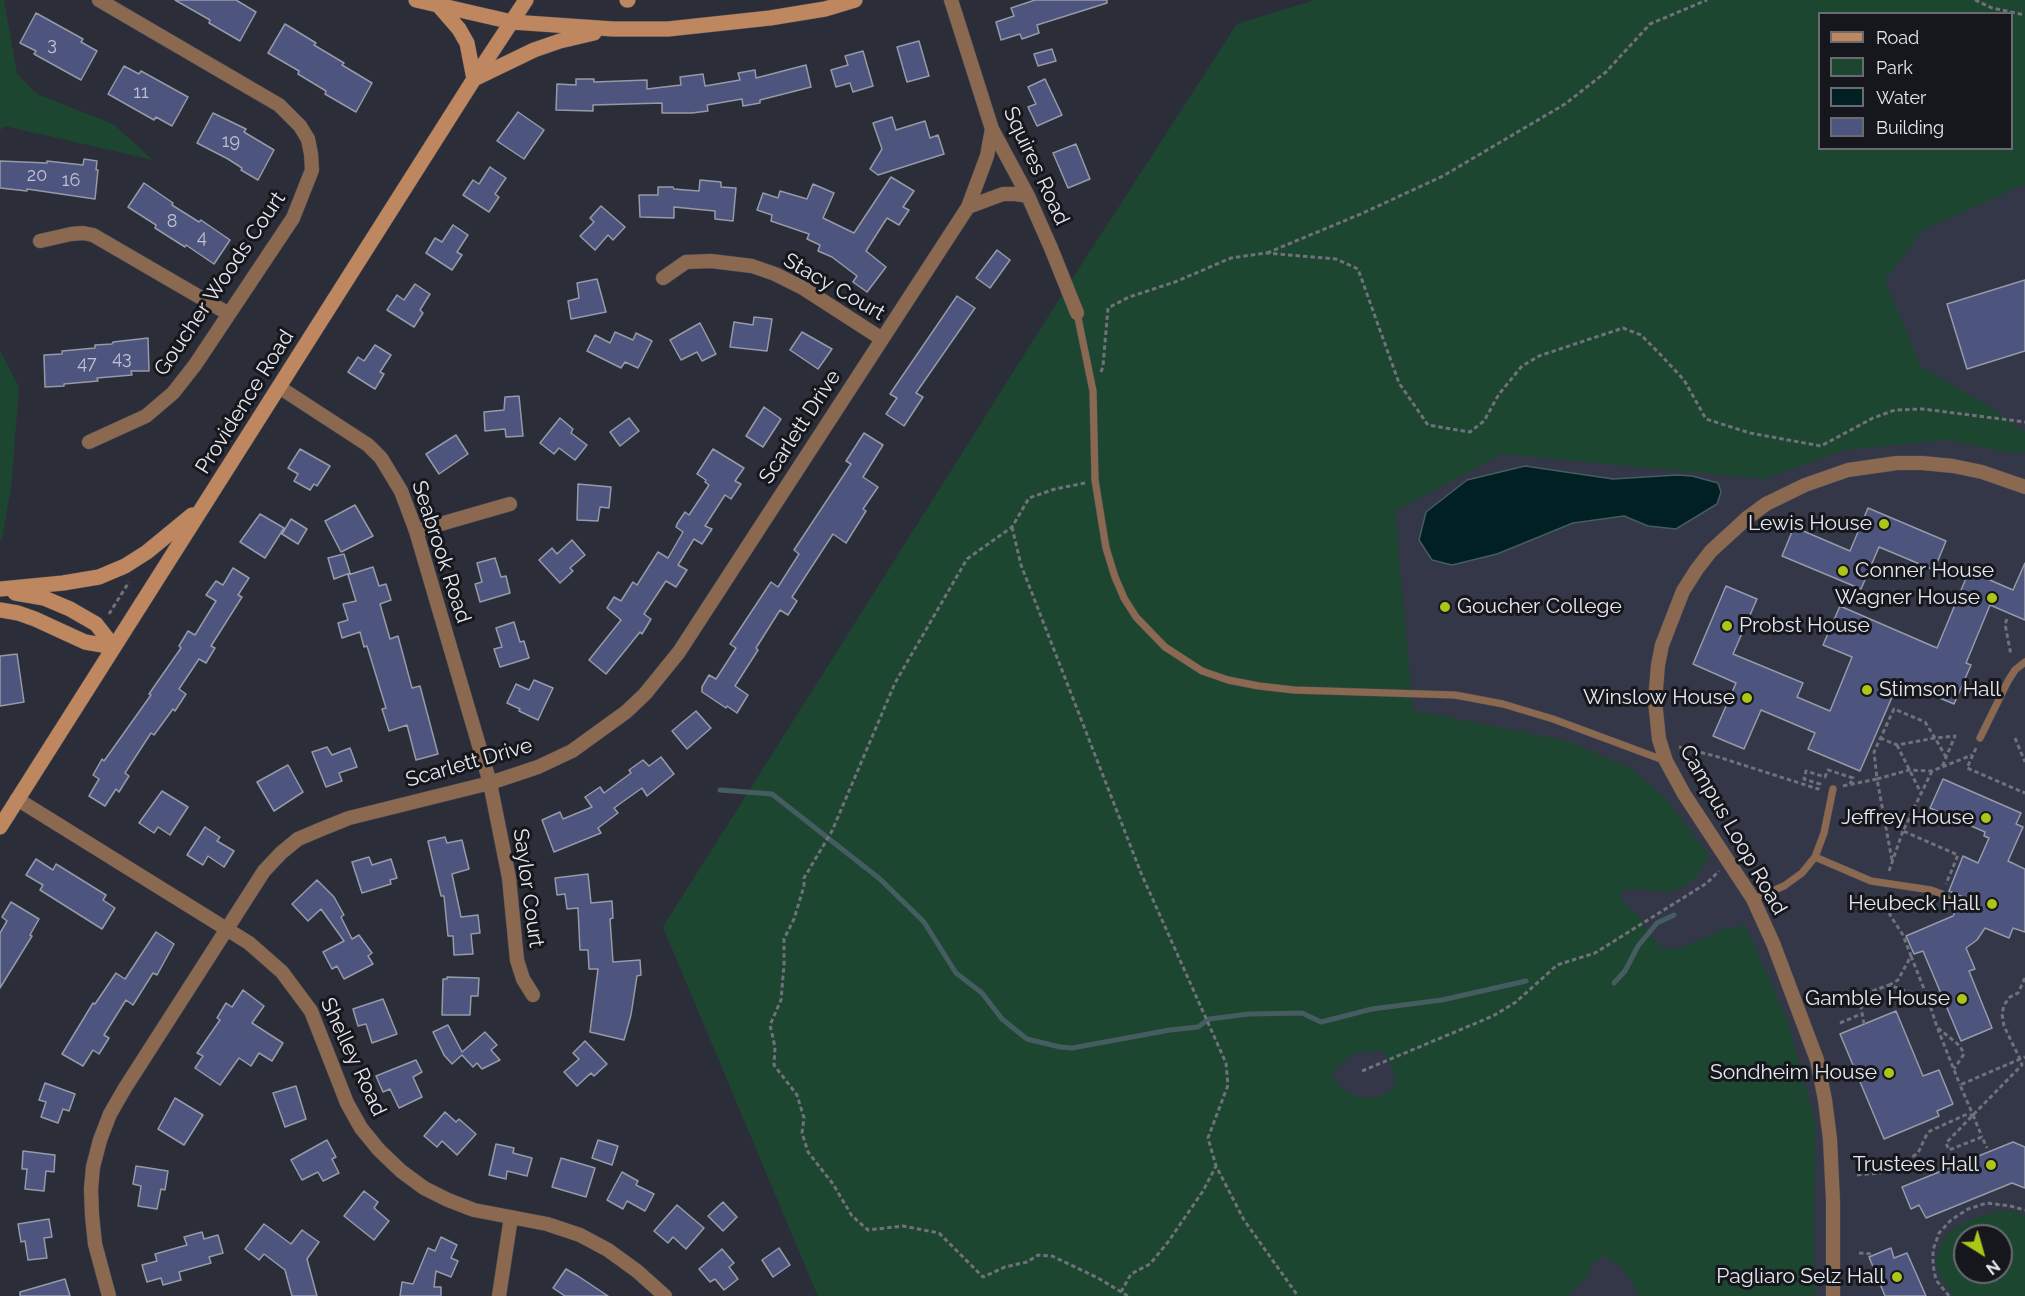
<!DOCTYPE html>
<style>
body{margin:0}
#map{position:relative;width:2025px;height:1296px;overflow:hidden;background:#2b2e39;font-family:Raleway,sans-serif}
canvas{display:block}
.legend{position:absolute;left:1818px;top:12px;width:195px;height:138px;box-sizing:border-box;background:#15171c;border:2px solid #696b70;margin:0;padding:8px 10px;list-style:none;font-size:18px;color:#e6e8ef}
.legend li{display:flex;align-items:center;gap:12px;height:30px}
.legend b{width:30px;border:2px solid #696b70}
.north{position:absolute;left:1953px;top:1224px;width:60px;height:60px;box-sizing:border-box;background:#15171c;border:2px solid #696b70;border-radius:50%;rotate:143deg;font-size:16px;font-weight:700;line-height:24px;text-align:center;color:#e6e8ef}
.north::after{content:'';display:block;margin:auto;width:21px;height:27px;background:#abc616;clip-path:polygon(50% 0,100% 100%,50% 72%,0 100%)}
</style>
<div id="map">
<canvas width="2025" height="1296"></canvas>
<ul class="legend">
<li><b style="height:8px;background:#be8760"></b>Road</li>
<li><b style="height:16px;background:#1d4631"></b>Park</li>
<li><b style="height:16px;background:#002023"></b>Water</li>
<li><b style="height:16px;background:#4d557e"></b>Building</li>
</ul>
<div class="north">N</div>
</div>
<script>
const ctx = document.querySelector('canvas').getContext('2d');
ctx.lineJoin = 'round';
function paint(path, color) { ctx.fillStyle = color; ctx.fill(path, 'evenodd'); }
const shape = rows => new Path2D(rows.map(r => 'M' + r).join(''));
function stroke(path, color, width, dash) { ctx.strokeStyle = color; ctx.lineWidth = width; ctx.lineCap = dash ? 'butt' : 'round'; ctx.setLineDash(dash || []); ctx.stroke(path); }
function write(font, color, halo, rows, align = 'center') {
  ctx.font = font + ' Raleway,sans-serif'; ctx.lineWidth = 6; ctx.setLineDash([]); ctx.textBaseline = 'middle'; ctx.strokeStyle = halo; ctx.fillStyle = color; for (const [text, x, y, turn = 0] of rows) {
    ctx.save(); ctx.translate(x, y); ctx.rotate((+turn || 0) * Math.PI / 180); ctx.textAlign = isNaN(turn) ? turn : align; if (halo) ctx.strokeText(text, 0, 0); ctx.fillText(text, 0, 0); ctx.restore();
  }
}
paint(shape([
 [1315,0,2025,0,2025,1296,818,1296,663,927,1237,24],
 [1820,14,2012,14,2012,148,1820,148],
 [1965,1236,2001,1236,2001,1272,1965,1272]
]), '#333748');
paint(shape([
 [0,0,4,0,17,74,37,94,113,124,153,160,5,126,0,130],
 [1315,0,2025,0,2025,184,1923,230,1885,281,1921,367,1989,406,2025,432,2025,451,2017,454,1946,440,1845,450,1764,479,1502,454,1395,511,1413,710,1567,741,1631,768,1664,797,1709,854,1699,874,1684,887,1668,893,1643,889,1621,890,1623,902,1642,919,1648,933,1663,948,1675,949,1719,933,1720,924,1727,930,1745,925,1787,1019,1816,1125,1814,1223,1815,1296,1639,1296,1623,1269,1603,1255,1592,1264,1587,1277,1568,1296,818,1296,663,927,1067,287,1237,24],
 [1820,14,2012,14,2012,148,1820,148],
 [1384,1050,1396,1080,1394,1087,1384,1095,1372,1098,1354,1096,1341,1088,1332,1074,1351,1054],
 [0,351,19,387,11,488,2,539,0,541],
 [2009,1210,2025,1216,2025,1296,1953,1296,1939,1277,1936,1261,1940,1247,1948,1232,1978,1216],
 [1965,1236,2001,1236,2001,1272,1965,1272]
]), '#1d4631');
const water = shape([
 [1525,466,1613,479,1677,475,1692,476,1718,483,1721,492,1717,504,1676,529,1648,526,1624,516,1573,523,1497,554,1452,565,1432,560,1419,540,1426,512,1467,480,1525,466]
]);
paint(water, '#002023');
stroke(water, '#455c60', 1.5);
stroke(shape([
 [720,790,772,794,880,879,924,922,956,973,982,993,1002,1019,1027,1039,1060,1047,1072,1048,1170,1030,1198,1027,1209,1019,1249,1014,1302,1013,1321,1022,1372,1009,1442,1000,1526,981],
 [1614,983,1625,971,1638,946,1657,923,1674,915]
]), '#455c60', 5);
const building = shape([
 [175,0,236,0,256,12,240,41,209,23,210,20,175,0],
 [1035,0,1107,0,1107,3,1037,25,1039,33,1022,39,1020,34,1001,40,996,22,1014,16,1011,8,1035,0],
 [36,13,83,39,81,42,97,51,81,80,34,54,36,51,20,43,36,13],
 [285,24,316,43,314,45,344,63,342,65,372,83,356,112,325,94,326,91,298,74,299,71,268,53,285,24],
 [919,41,929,76,907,82,897,47,919,41],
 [1052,49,1056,61,1038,66,1034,54,1052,49],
 [863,51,873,86,853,92,850,83,836,87,831,70,848,65,845,56,863,51],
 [806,65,811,87,760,100,760,103,743,106,742,99,707,105,708,111,692,113,662,113,662,103,593,105,593,111,556,110,557,84,576,85,576,79,594,79,594,82,647,80,647,89,681,85,680,77,703,74,705,86,740,80,738,73,755,70,756,78,806,65],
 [124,66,139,74,141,71,188,97,172,126,156,117,154,120,108,94,124,66],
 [1045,79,1062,115,1037,126,1028,107,1036,104,1028,87,1045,79],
 [518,112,544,130,524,159,497,141,518,112],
 [213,113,246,129,244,132,274,150,258,180,241,170,242,168,228,159,197,143,213,113],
 [892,117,896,130,925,121,930,138,938,135,944,154,878,175,870,169,882,149,873,123,892,117],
 [1076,144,1090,179,1068,188,1053,153,1076,144],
 [84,159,97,161,96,170,98,170,95,199,27,189,27,191,0,188,0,161,47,163,47,161,83,165,84,159],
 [490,167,506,178,495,194,499,197,489,212,463,195,473,180,479,184,490,167],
 [891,177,914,191,903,207,909,210,899,225,887,218,866,251,886,267,867,292,853,282,857,276,832,257,818,251,820,245,807,239,809,234,771,221,772,215,757,210,763,193,778,198,780,191,807,199,813,184,834,193,823,218,854,233,891,177],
 [700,180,721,182,721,187,736,188,733,221,715,219,715,211,674,207,674,218,640,217,639,195,658,195,658,187,673,187,674,189,699,191,700,180],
 [144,183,173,203,172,205,199,222,201,220,230,240,214,264,186,245,185,247,155,228,156,225,128,207,144,183],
 [601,206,625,227,613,240,608,235,595,250,580,236,594,222,590,218,601,206],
 [453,225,468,235,457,252,462,255,452,270,426,253,435,238,442,242,453,225],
 [997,250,1010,260,990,288,976,278,997,250],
 [597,279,606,312,571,319,568,301,579,298,577,283,597,279],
 [2025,280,2025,351,1967,369,1947,304,2025,280],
 [415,284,430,294,420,310,423,313,414,327,387,310,397,295,404,300,415,284],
 [957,296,975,308,916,393,923,397,904,426,886,414,897,398,890,394,957,296],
 [754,317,772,319,767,351,730,347,734,322,753,325,754,317],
 [700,323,716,354,702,361,697,352,681,360,670,340,700,323],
 [615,332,633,340,636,333,652,341,638,368,625,362,621,368,587,351,595,335,610,343,615,332],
 [802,332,832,349,818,369,790,350,802,332],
 [148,338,149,371,131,371,132,375,97,378,98,381,64,384,64,386,45,387,44,355,62,354,62,351,95,348,95,345,112,344,113,342,148,338],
 [375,345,391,355,380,372,384,374,375,389,348,372,358,357,364,361,375,345],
 [519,396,523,436,506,437,505,429,485,431,484,412,504,410,505,397,519,396],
 [764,407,781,419,763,447,746,436,764,407],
 [560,418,573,429,571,433,587,445,575,460,559,448,554,454,540,443,560,418],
 [629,418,639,431,620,446,610,432,629,418],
 [864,433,883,445,863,477,878,487,863,509,866,511,846,543,833,534,792,597,797,601,788,615,780,610,756,648,758,650,735,686,748,695,737,713,727,706,726,708,702,692,702,687,709,675,716,679,736,648,730,644,771,582,778,587,799,554,794,550,851,464,846,461,864,433],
 [456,435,468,454,439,474,426,454,456,435],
 [300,449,330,466,317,486,314,484,310,490,294,481,298,474,288,468,300,449],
 [713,449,744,468,735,481,741,484,731,499,725,495,705,526,712,529,702,544,694,539,678,565,687,570,676,587,666,581,644,614,651,619,642,634,640,632,606,674,589,660,621,620,607,608,614,597,621,601,633,582,637,585,658,552,668,558,683,532,676,527,677,524,685,512,689,515,709,485,705,482,706,480,697,474,713,449],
 [578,484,611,487,609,508,600,507,598,521,577,520,578,484],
 [355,505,373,536,341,552,325,521,355,505],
 [1868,508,1946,541,1934,570,1879,547,1861,589,1782,556,1794,527,1850,551,1868,508],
 [260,514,284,528,265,558,240,542,260,514],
 [291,519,307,529,298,544,282,534,291,519],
 [572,540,585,555,570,568,573,571,560,583,539,560,552,548,557,554,572,540],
 [344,554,350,573,334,579,328,558,344,554],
 [495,558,501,577,506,576,510,593,480,602,475,584,482,582,477,563,495,558],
 [2025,563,2025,620,1990,605,1966,663,1971,665,1954,704,1899,681,1860,771,1808,749,1815,733,1761,710,1744,749,1713,736,1736,683,1693,664,1726,586,1757,599,1733,654,1803,683,1797,697,1830,711,1852,657,1823,645,1840,606,1937,648,1969,571,2013,590,2025,563],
 [373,567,379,586,386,584,391,600,380,604,390,639,398,636,412,688,420,686,438,754,416,760,407,725,389,731,382,709,386,708,367,646,364,647,360,632,342,638,338,623,348,620,343,604,356,601,348,575,373,567],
 [233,568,249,578,238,595,242,597,211,646,215,648,206,663,199,659,179,689,186,694,175,711,173,709,154,735,151,733,125,773,129,776,119,792,116,789,105,806,89,796,99,779,93,775,102,759,104,761,151,695,149,694,181,648,179,646,188,631,195,635,216,601,206,595,216,581,223,585,233,568],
 [514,622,520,642,524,641,529,658,500,667,494,649,502,647,496,628,514,622],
 [17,654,24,702,0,706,0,656,17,654],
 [534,680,553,688,538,720,519,711,520,709,507,703,516,684,529,690,534,680],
 [696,711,711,728,687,749,672,731,696,711],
 [327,747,332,755,350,748,357,767,339,773,342,781,326,787,312,752,327,747],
 [661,757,674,774,647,796,642,788,614,808,618,813,598,828,601,833,554,852,542,820,560,812,563,819,592,807,585,797,600,787,604,793,631,773,629,770,643,760,649,766,661,757],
 [288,765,303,792,274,811,257,782,288,765],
 [1943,779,2021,813,2016,824,2023,827,2008,861,2025,869,2025,932,2013,928,2009,938,1985,928,1977,940,1966,948,1975,969,1969,971,1992,1028,1961,1041,1923,951,1914,954,1906,936,1953,916,1963,897,1949,891,1963,856,1978,863,1989,838,1984,836,1985,832,1930,808,1943,779],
 [162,791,188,807,170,835,158,827,154,833,139,823,162,791],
 [205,827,220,837,217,841,234,851,224,867,208,856,203,865,187,855,205,827],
 [445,837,447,843,462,840,469,869,452,874,461,917,478,915,480,933,471,934,473,954,454,955,453,936,448,936,444,896,441,896,428,841,445,837],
 [369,857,372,865,391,859,397,878,390,880,391,884,362,893,352,862,369,857],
 [36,859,53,870,56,864,106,895,103,900,115,908,102,929,40,890,43,885,26,875,36,859],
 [588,874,591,903,612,901,613,918,610,919,613,962,640,960,641,975,637,976,631,1015,624,1040,590,1032,598,969,589,969,588,950,580,950,578,908,567,909,565,894,557,895,555,878,588,874],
 [317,880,334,897,344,915,341,917,352,939,359,935,372,953,368,956,373,964,344,979,337,966,332,969,323,952,344,941,321,909,308,921,292,904,317,880],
 [11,902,39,919,30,935,32,936,0,988,0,933,7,921,2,917,11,902],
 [156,932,174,944,157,975,153,973,133,1005,126,1000,104,1035,109,1038,99,1054,93,1050,83,1066,62,1054,93,1003,95,1004,116,973,125,979,156,932],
 [447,977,479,978,478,996,471,996,470,1015,442,1015,443,979,447,979,447,977],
 [243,990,264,1006,252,1023,283,1043,272,1061,259,1053,251,1066,239,1058,220,1085,195,1068,203,1056,197,1053,220,1020,217,1018,226,1003,232,1007,243,990],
 [383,999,397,1034,372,1043,366,1024,358,1026,353,1009,383,999],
 [1896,1011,1923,1076,1939,1070,1953,1104,1937,1111,1939,1116,1884,1139,1840,1034,1896,1011],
 [448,1025,462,1052,485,1032,497,1045,491,1050,500,1060,482,1069,477,1063,473,1067,462,1055,452,1064,444,1055,433,1032,448,1025],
 [585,1041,607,1064,594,1076,591,1073,577,1086,564,1072,579,1059,573,1053,585,1041],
 [416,1060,422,1072,413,1077,422,1097,399,1108,390,1089,383,1092,376,1076,416,1060],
 [45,1083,75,1094,69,1111,63,1109,58,1123,41,1117,46,1102,39,1100,45,1083],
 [296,1086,306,1119,285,1127,273,1093,296,1086],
 [175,1098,203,1115,184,1145,158,1129,175,1098],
 [445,1112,456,1122,459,1119,476,1134,457,1155,442,1141,437,1147,424,1136,445,1112],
 [327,1140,336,1157,332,1159,339,1173,323,1181,318,1172,302,1180,291,1160,327,1140],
 [598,1140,618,1146,612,1165,592,1158,598,1140],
 [2013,1142,2025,1147,2025,1188,2012,1183,1926,1218,1919,1205,1911,1209,1902,1187,2013,1142],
 [496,1144,514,1148,513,1153,532,1158,527,1176,507,1171,506,1179,489,1175,496,1144],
 [23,1151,55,1155,54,1172,46,1171,44,1191,25,1189,27,1169,22,1169,23,1151],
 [561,1158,595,1168,586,1197,552,1187,561,1158],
 [136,1166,168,1171,165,1190,161,1189,157,1209,138,1206,141,1186,133,1184,136,1166],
 [622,1172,638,1181,636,1185,654,1194,645,1211,627,1201,623,1209,607,1200,622,1172],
 [364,1191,378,1202,374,1208,389,1221,374,1240,344,1216,364,1191],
 [723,1202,737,1217,723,1231,708,1216,723,1202],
 [677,1205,704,1228,686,1249,673,1237,668,1243,654,1231,677,1205],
 [49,1219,52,1237,44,1238,47,1258,28,1260,25,1241,21,1242,18,1224,49,1219],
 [264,1224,291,1244,302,1230,319,1242,307,1259,317,1296,292,1296,285,1270,264,1254,259,1260,245,1249,264,1224],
 [202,1232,204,1239,218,1235,223,1253,209,1257,211,1263,179,1272,181,1280,163,1285,161,1278,147,1282,142,1265,157,1261,155,1254,187,1245,184,1237,202,1232],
 [441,1237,457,1245,451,1258,458,1261,451,1277,436,1271,434,1287,441,1287,441,1296,400,1296,402,1282,413,1284,428,1248,435,1251,441,1237],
 [779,1248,790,1265,773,1277,762,1260,779,1248],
 [1891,1248,1894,1258,1907,1253,1926,1296,1885,1296,1869,1257,1891,1248],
 [722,1249,734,1263,729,1267,738,1279,724,1290,715,1279,710,1282,699,1269,722,1249],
 [566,1269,578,1276,608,1296,565,1296,553,1288,566,1269],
 [65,1279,70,1296,20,1296,20,1292,65,1279]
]);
paint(building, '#4d557e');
stroke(building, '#969aa8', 1.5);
const lane = shape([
 [1077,313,1093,391,1095,480,1106,548,1115,577,1124,598,1136,617,1165,647,1202,671,1228,680,1259,686,1294,690,1455,695,1503,704,1553,719,1666,761],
 [1980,738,2008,681,2015,670,2025,662],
 [1815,857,1871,881,1931,890,1942,894,1951,902],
 [1753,899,1784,886,1802,873,1815,857,1824,833,1833,789]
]);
const street = shape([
 [951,0,992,129,1028,196,1051,248,1077,313],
 [968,207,1003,194,1016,194,1028,196],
 [40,241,71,234,83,233,93,235,229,314],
 [663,278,686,262,711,261,752,266,775,274,803,288,882,339],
 [279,387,368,445,381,458,401,491,416,531,490,783,509,878,517,960,523,979,533,995],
 [89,442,146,416,173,393,195,365,293,218,312,170,311,154,308,139,300,126,279,105,99,0],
 [416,531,510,504],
 [17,799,249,943,282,972,311,1011,347,1103,361,1128,379,1150,401,1171,424,1188,448,1200,474,1210,547,1224,580,1235,608,1250,637,1271,665,1296],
 [109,1296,95,1244,92,1215,91,1189,93,1167,100,1140,110,1114,125,1088,264,871,281,853,298,839,324,828,349,818,490,783,538,767,572,751,626,712,645,694,679,652,968,207,987,156,992,129],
 [499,1296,511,1217],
 [1833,1296,1833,1201,1830,1139,1825,1100,1817,1060,1773,943,1753,899,1684,794,1666,761,1659,739,1655,701,1658,665,1662,645,1683,591,1697,569,1711,551,1747,518,1766,504,1805,485,1848,470,1897,463,1922,463,1953,466,1982,472,2025,487]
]);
const secondary = shape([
 [416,0,512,22,613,29,668,29,770,18,825,9,855,0],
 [627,0,628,0],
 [439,6,459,29,467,43,474,79],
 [476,78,534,50,560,41,594,33],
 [0,589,63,583,99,577,125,566,147,552,192,515],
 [15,593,44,598,70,609,96,624,114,647],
 [0,610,18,613,35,619,85,642,114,647],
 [0,827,474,79,526,0]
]);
stroke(lane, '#494c56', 8);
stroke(street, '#494c56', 15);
stroke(secondary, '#494c56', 16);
stroke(shape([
 [1975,0,1992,8,2025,15],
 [1267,253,1363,213,1443,176,1565,104,1606,72,1650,24,1707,0],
 [1101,372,1103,366,1108,308,1129,297,1175,282,1231,258,1266,253,1336,259,1358,269,1399,383,1428,425,1470,432,1484,421,1499,394,1522,366,1539,356,1623,328,1641,335,1659,353,1684,380,1706,419,1750,433,1821,446,1873,418,1895,410,1923,409,2025,422],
 [1085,483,1055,489,1029,498,1012,527,967,559,895,683,832,831,804,878,804,886,794,919,784,939,784,965,781,1000,770,1025,775,1047,774,1065,797,1095,804,1118,802,1133,808,1152,833,1184,852,1216,868,1230,903,1226,939,1233,983,1277,1005,1267,1027,1262,1038,1255,1052,1256,1098,1278,1128,1296],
 [1012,527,1021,565,1141,873,1226,1063,1228,1085,1208,1138,1216,1166,1244,1220,1298,1296],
 [109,614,129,582],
 [2007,619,2005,624,2011,655],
 [1880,738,1897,745,1935,738,1946,757],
 [2015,738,2025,762],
 [1897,745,1921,793],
 [1679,747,1715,756,1818,789,1820,784,1804,779,1806,771,1825,777,1828,770,1853,778,1850,784],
 [1976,748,1967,768,2025,793],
 [1932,771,1903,831,1958,855,1946,884],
 [1843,786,1877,779,1874,752,1894,709,1925,722,1935,738,1955,736,1942,767],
 [1892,860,1877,779,1909,770,1932,771,1972,755],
 [1889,871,1903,831],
 [1885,901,1891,904,1890,915,1903,935,1911,956,1898,980,1889,985],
 [1911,956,1928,999],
 [2025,978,2018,993,2010,997,2004,1005,2002,1014,2004,1026,2020,1059,2025,1057],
 [1840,1023,1861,1014],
 [1864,1024,1861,1008,1865,998,1870,992,1889,985,1928,999,1937,1027,1960,1085],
 [1938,1028,1960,1046,1964,1054,1954,1069],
 [1362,1071,1493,1016,1516,1002,1557,965,1595,953,1707,883,1719,871],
 [1973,1115,1982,1137],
 [1857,1175,1880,1173,1895,1169,1918,1153,1926,1136,1930,1131,1965,1115,1973,1115,1960,1085,2020,1059,2022,1065,1973,1115,1946,1143,1949,1150,1982,1137,1987,1148],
 [1859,1253,1872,1254],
 [1121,1292,1131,1274,1150,1264,1168,1242,1203,1191,1216,1166],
 [1949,1296,1936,1280,1933,1265,1933,1250,1939,1233,1951,1220,1968,1209,1987,1203,2010,1206,2025,1210]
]), '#6f717b', 3, [4.5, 3]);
stroke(lane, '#8b6850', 7);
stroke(street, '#8b6850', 14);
stroke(secondary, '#be8760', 15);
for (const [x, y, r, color] of [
 [1884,524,6,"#abc616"],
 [1843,571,6,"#abc616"],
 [1992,598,6,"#abc616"],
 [1445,607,6,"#abc616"],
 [1727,626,6,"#abc616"],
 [1867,690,6,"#abc616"],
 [1747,698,6,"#abc616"],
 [1986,818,6,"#abc616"],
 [1992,904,6,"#abc616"],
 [1962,999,6,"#abc616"],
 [1889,1073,6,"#abc616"],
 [1991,1165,6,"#abc616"],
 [1897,1277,6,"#abc616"]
]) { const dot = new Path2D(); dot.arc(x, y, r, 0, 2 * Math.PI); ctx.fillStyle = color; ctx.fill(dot); stroke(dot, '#15171c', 2); }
write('18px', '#c0c3d3', null, [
 ["3",52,45],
 ["11",141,93],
 ["19",231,142],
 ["20",37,176],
 ["16",71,181],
 ["8",172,222],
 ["4",202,238],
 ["43",122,359],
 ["47",87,364]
]);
write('21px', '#e6e8ef', '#15171c', [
 ["Squires Road",1036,166,65],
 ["Goucher Woods Court",220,284,-56],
 ["Stacy Court",834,287,30],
 ["Providence Road",245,402,-58],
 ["Scarlett Drive",800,427,-57],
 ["Seabrook Road",441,552,72],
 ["Scarlett Drive",469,763,-16],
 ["Campus Loop Road",1733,830,60],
 ["Saylor Court",528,888,82],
 ["Shelley Road",353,1057,65]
]);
write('21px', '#e6e8ef', '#15171c', [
 ["Lewis House",1872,524],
 ["Conner House",1855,571,"left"],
 ["Wagner House",1980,598],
 ["Goucher College",1457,607,"left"],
 ["Probst House",1739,626,"left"],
 ["Stimson Hall",1879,690,"left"],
 ["Winslow House",1735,698],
 ["Jeffrey House",1974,818],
 ["Heubeck Hall",1980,904],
 ["Gamble House",1950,999],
 ["Sondheim House",1877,1073],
 ["Trustees Hall",1979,1165],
 ["Pagliaro Selz Hall",1885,1277]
], 'right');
</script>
